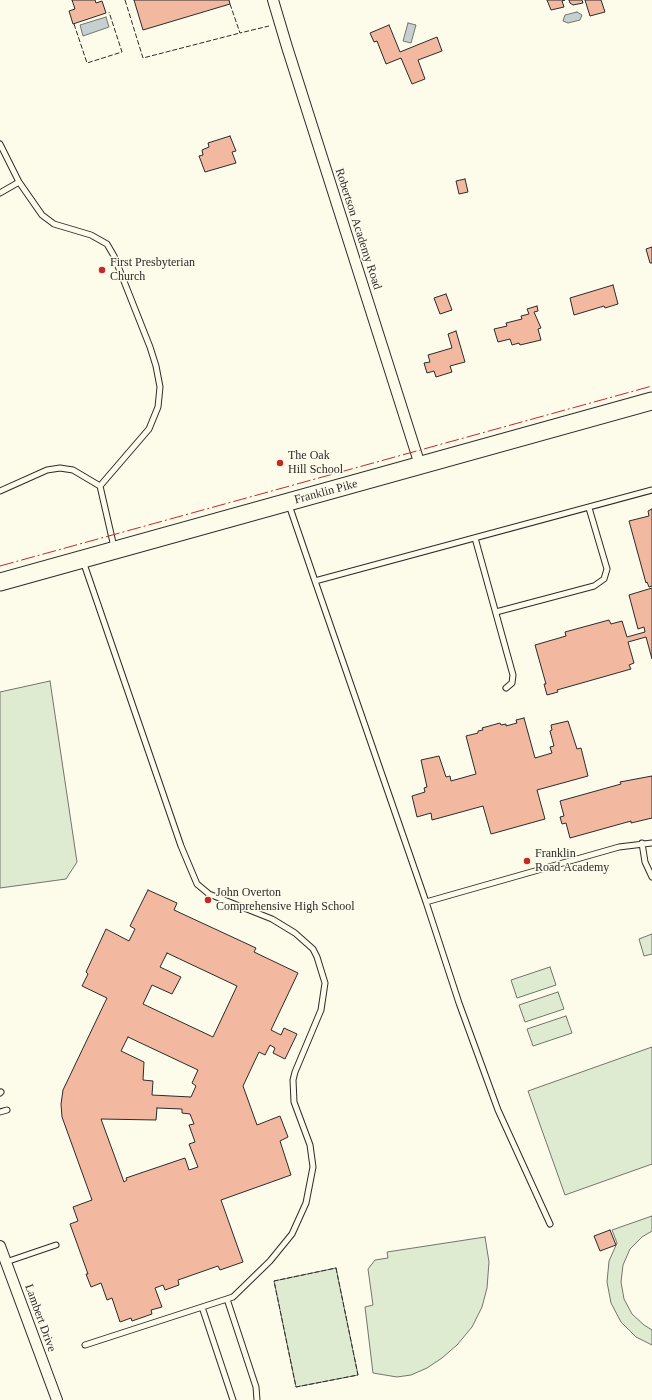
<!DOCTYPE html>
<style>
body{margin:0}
canvas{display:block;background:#fdfbea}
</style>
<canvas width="652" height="1400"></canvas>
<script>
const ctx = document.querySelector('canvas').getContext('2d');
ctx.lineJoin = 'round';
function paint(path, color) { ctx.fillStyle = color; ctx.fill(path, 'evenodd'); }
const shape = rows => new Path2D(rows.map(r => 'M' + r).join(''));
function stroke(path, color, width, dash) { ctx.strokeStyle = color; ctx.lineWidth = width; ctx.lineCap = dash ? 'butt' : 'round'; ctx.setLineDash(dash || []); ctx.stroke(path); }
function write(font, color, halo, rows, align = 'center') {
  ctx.font = font + ' "Times New Roman",serif'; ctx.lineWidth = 3; ctx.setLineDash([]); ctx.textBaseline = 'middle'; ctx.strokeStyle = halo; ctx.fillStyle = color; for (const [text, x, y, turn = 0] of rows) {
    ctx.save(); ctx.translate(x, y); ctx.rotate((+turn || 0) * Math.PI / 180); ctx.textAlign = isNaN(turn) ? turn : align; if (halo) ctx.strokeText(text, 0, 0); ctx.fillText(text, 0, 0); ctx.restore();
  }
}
const green = shape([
 [50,681,77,862,66,879,0,888,0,692,50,681],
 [652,934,652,954,644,956,639,939,652,934],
 [550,967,556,985,517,998,511,980,550,967],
 [558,992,564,1009,525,1022,519,1005,558,992],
 [566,1016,572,1033,533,1046,527,1029,566,1016],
 [652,1047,652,1164,565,1195,528,1091,652,1047],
 [652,1216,652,1231,642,1237,630,1249,623,1265,621,1282,624,1299,632,1314,644,1325,652,1330,652,1345,636,1337,621,1322,611,1303,607,1282,609,1261,617,1243,612,1230,652,1216],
 [485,1237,489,1262,487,1288,482,1307,472,1327,457,1345,442,1358,427,1368,411,1375,397,1377,373,1373,365,1307,373,1305,368,1269,375,1260,388,1258,387,1252,485,1237],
 [336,1268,358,1375,296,1387,274,1281,336,1268]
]);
paint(green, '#deebd1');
stroke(green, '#74746e', 1);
const water = shape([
 [577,12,582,15,580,20,568,23,563,21,565,15,577,12],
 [106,17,109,27,83,36,80,25,106,17],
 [408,23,416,25,411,43,403,41,408,23]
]);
paint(water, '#c7d0d0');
stroke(water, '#74746e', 1);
const building = shape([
 [72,0,95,0,96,3,102,1,106,13,73,24,69,11,75,9,72,0],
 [134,0,229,0,230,4,143,30,134,0],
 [547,0,565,0,562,1,564,7,551,10,547,0],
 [569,0,582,0,583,3,573,5,570,3,569,0],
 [585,0,601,0,605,12,590,16,585,0],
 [389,25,400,52,437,37,442,51,418,60,425,79,412,84,401,58,386,64,377,41,374,42,370,33,389,25],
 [230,136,236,151,232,152,236,163,205,172,199,156,203,155,202,150,209,147,208,143,230,136],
 [465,179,468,192,459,194,456,181,465,179],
 [652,247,652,263,650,263,646,249,652,247],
 [613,285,618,304,605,308,604,306,574,315,570,298,613,285],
 [446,294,452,310,440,314,434,298,446,294],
 [537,306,538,311,534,312,541,328,538,329,541,340,520,345,519,343,512,345,510,339,498,342,494,329,507,326,506,323,522,319,521,316,529,314,527,309,537,306],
 [456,331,465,362,450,366,452,372,436,377,434,371,427,373,424,363,430,362,428,355,452,348,448,334,456,331],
 [652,509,652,586,649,587,647,582,646,583,629,521,649,516,648,511,652,509],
 [652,588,652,659,646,637,628,642,634,663,629,665,631,669,557,690,558,692,547,695,544,684,546,684,535,645,566,636,565,632,609,620,611,624,622,621,627,637,645,632,644,627,638,629,629,595,652,588],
 [524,718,535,758,552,753,550,747,554,746,550,731,552,730,551,725,568,721,577,749,581,748,588,776,537,790,545,819,491,834,483,806,432,820,431,813,417,817,412,796,425,792,424,788,427,787,421,760,439,756,446,777,450,776,451,781,476,774,466,736,478,733,478,731,483,730,482,728,500,723,501,725,506,724,506,726,517,723,516,720,524,718],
 [652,776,652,818,631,823,631,821,570,838,566,823,562,824,560,817,564,816,560,801,621,784,620,782,652,776],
 [148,890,177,903,174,910,256,948,254,952,298,973,271,1030,281,1035,284,1028,297,1034,285,1059,273,1053,275,1048,270,1045,265,1055,259,1052,243,1086,257,1125,280,1116,288,1137,280,1141,291,1175,221,1200,243,1262,220,1270,218,1266,178,1280,179,1285,165,1290,163,1285,155,1288,162,1307,151,1310,152,1314,132,1321,131,1318,120,1322,112,1298,107,1300,101,1283,91,1287,86,1274,88,1274,70,1224,78,1221,73,1207,92,1200,62,1117,61,1104,63,1090,107,998,82,986,88,974,86,972,106,929,129,941,135,929,130,926,148,890],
 [167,953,237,986,213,1037,143,1004,152,985,172,994,181,977,160,967,167,953],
 [128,1037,198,1070,192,1083,196,1086,191,1097,152,1095,153,1081,143,1080,144,1062,121,1051,128,1037],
 [157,1108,182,1109,182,1113,190,1114,194,1124,189,1125,195,1142,189,1144,198,1167,189,1170,185,1158,126,1178,127,1180,124,1182,101,1119,156,1120,157,1108],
 [610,1230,616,1245,600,1251,594,1236,610,1230]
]);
paint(building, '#f2b8a0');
stroke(building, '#2b2b2b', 1);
const service = shape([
 [0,144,19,182,42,215,54,224,91,235,107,244,114,256,150,347,156,366,160,387,158,407,149,429,100,486,73,470,60,468,47,470,0,491],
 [0,193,19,182],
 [100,486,114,547],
 [289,505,315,581,652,490],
 [475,538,513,675,512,683,506,688],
 [83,561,181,846,197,884,209,894,272,919,295,933,313,949,317,957,325,983,321,1010,295,1072,293,1080,294,1102,310,1145,313,1167,306,1203,292,1234,270,1261,233,1297,85,1345],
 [315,581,426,902,619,847,652,843],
 [496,612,594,586,604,579,607,569,589,508],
 [642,843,645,862,652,877],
 [426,902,459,1003,498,1110,550,1224],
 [0,1093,1,1092],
 [0,1112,7,1110],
 [6,1262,56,1245],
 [227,1299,256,1387,257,1400],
 [202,1307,233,1400]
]);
const minor = shape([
 [273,0,287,47,420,465],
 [0,1246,57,1400]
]);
const primary = shape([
 [0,582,652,401]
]);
stroke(service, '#2b2b2b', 7);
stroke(minor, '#2b2b2b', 12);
stroke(primary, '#2b2b2b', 19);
stroke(service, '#fdfbea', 5);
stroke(minor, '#fdfbea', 10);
stroke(primary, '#fdfbea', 17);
stroke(shape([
 [125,0,143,58,240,33],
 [230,4,240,33,269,26],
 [74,24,87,63,122,52,109,12],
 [336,1268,358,1375,296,1387,274,1281,336,1268]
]), '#2b2b2b', 1, [5, 2]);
stroke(shape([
 [0,566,652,386]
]), '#c62828', 1, [14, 3, 2, 3]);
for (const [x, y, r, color] of [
 [102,270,4,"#c62828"],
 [280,463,4,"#c62828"],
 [527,861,4,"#c62828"],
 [208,900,4,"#c62828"]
]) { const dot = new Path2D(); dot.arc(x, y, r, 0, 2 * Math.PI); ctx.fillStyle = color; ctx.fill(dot); stroke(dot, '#fdfbea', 1.5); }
write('12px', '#2b2b2b', '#fdfbea', [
 ["Robertson Academy Road",358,229,72],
 ["Franklin Pike",326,492,-15],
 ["Lambert Drive",40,1318,70]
]);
write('12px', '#2b2b2b', '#fdfbea', [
 ["First Presbyterian",110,263],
 ["Church",110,277],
 ["The Oak",288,456],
 ["Hill School",288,470],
 ["Franklin",535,854],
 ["Road Academy",535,868],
 ["John Overton",216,893],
 ["Comprehensive High School",216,907]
], 'left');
</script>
